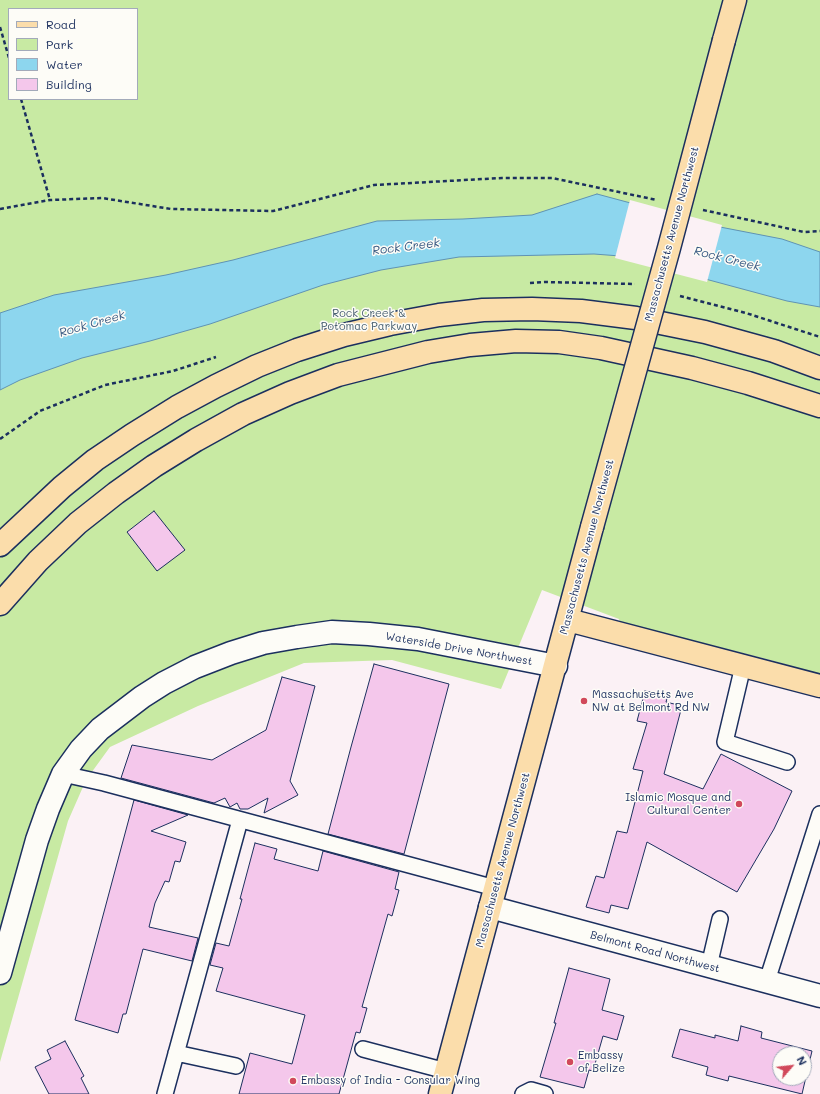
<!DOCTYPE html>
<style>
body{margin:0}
#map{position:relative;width:820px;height:1094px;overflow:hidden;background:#fbf1f5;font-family:Mali,sans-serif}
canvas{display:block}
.legend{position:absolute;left:8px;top:8px;width:130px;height:92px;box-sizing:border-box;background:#fdfcf7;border:1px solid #a3aaba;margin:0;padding:5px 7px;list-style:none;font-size:12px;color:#1b2f5e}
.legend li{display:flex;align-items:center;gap:8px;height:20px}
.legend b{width:20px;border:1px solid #a3aaba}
.north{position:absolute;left:772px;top:1046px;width:40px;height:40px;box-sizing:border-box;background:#fdfcf7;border:1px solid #a3aaba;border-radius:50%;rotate:62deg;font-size:11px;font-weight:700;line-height:16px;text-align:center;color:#1b2f5e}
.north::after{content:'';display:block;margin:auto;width:14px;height:18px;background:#d1495b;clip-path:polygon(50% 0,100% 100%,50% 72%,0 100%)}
</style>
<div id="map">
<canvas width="820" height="1094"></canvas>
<ul class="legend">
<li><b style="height:5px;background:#fbddab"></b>Road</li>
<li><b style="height:11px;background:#c8eaa3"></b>Park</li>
<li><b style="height:11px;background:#8dd6ee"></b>Water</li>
<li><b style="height:11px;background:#f4c7eb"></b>Building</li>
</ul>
<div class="north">N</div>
</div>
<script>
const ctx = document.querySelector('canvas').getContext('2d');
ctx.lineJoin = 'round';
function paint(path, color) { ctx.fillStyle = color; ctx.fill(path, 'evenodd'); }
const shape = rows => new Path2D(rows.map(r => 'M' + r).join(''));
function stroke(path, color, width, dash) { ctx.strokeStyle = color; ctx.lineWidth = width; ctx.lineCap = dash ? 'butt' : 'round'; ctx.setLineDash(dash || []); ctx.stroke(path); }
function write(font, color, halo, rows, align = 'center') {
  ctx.font = font + ' Mali,sans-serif'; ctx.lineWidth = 3; ctx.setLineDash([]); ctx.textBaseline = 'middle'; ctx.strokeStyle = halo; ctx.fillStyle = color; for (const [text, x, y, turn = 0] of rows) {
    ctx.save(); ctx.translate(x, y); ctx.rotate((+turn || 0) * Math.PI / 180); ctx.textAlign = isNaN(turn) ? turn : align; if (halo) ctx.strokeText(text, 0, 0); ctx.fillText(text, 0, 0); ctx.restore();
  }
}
paint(shape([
 [0,0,820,0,820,674,770,660,620,622,619,619,542,590,501,689,392,660,304,663,198,706,110,747,86,780,68,821,0,1062],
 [9,9,137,9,137,99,9,99]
]), '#c8eaa3');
const water = shape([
 [597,194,720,227,782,239,820,252,820,307,787,301,620,256,594,254,459,257,381,270,323,285,210,324,150,341,82,358,20,380,0,390,0,313,54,295,166,275,233,260,377,221,463,219,532,215,597,194]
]);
paint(water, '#8dd6ee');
stroke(water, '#5f93b4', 1);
paint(shape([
 [630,200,722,225,707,282,615,258]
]), '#fbf1f5');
const building = shape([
 [154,511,185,550,157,571,127,532,154,511],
 [374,664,449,684,404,854,328,834,351,747,374,664],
 [282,677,315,686,290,781,298,795,264,813,268,798,248,809,240,809,237,803,230,807,225,798,214,803,121,778,132,745,212,760,266,730,282,677],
 [645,691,668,695,666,702,682,706,664,774,703,789,721,754,792,791,774,829,737,892,647,842,628,909,611,905,609,913,586,907,596,876,604,878,617,831,627,833,643,771,633,769,647,723,637,721,645,691],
 [134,800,188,815,151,831,186,842,180,862,175,861,169,882,165,881,155,903,149,927,198,938,192,961,143,949,126,1014,123,1014,118,1033,75,1020,134,800],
 [255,843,277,849,274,859,318,871,323,851,399,872,395,889,399,890,392,916,388,914,362,1007,367,1008,360,1033,356,1032,339,1094,239,1094,250,1053,292,1064,305,1015,216,991,223,968,210,965,216,943,229,946,242,899,240,899,255,843],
 [569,968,610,979,602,1010,624,1016,617,1040,603,1036,593,1071,589,1070,584,1088,540,1077,556,1023,554,1023,569,968],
 [741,1026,762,1032,761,1038,812,1051,802,1094,729,1076,728,1081,706,1075,708,1067,672,1057,680,1029,715,1038,715,1035,738,1041,741,1026],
 [780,1054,804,1054,804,1078,780,1078,780,1054],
 [65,1041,84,1076,81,1078,89,1094,49,1094,35,1067,51,1059,47,1050,65,1041]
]);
paint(building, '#f4c7eb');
stroke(building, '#1b2f5e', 1);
const service = shape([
 [743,666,725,742,787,762],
 [63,774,104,783,495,888],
 [709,966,720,919],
 [767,981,820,814],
 [363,1049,446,1071],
 [176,1053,236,1066],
 [165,1094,240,820],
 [523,1094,531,1090,545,1094]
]);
const minor = shape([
 [490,907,820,996]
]);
const tertiary = shape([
 [0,973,37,840,48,809,63,774,81,749,100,729,142,697,164,683,195,667,231,653,263,643,297,637,332,632,369,634,418,639,556,666]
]);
const primary = shape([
 [724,40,735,0],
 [0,545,62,487,95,460,132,435,177,407,216,386,257,366,297,350,344,335,390,324,439,315,483,310,532,309,581,311,636,318,705,332,774,351,820,368],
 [0,604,38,561,78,523,116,493,154,466,196,440,243,414,290,393,338,375,428,352,470,345,516,341,559,342,601,348,692,368,748,383,820,406],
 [568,620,820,686],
 [440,1094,592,527]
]);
stroke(service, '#1b2f5e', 18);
stroke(minor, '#1b2f5e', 25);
stroke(tertiary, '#1b2f5e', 25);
stroke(primary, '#1b2f5e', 25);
stroke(shape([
 [0,27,9,58],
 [21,99,50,200],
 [0,209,50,200,102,198,171,209,273,211,374,185,502,178,552,178,657,200],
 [703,210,804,232,820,231],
 [530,283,544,282,635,284],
 [680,296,746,313,820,337],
 [0,439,40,411,105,385,173,371,216,357]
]), '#1b2f5e', 2.5, [4, 3]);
stroke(service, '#fdfcf7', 15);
stroke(minor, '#fdfcf7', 22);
stroke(tertiary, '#fdfcf7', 22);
stroke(primary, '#fbddab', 22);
const primaryBridge = shape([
 [592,527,669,248,724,40]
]);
stroke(primaryBridge, '#1b2f5e', 25, []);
stroke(primaryBridge, '#fbddab', 22);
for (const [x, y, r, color] of [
 [584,701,4,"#d1495b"],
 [739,804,4,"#d1495b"],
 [570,1062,4,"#d1495b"],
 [293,1081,4,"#d1495b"]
]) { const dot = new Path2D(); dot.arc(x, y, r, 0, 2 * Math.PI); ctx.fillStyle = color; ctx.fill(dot); stroke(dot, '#fdfcf7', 1.5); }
write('11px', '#1b2f5e', '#fdfcf7', [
 ["Massachusetts Avenue Northwest",672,234,-75],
 ["Massachusetts Avenue Northwest",587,547,-75],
 ["Waterside Drive Northwest",459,649,10],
 ["Massachusetts Avenue Northwest",503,860,-75],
 ["Belmont Road Northwest",655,952,15]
]);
write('11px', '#465e6f', '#fdfcf7', [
 ["Rock Creek &",369,314],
 ["Potomac Parkway",369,327]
]);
write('11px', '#1b2f5e', '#fdfcf7', [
 ["Massachusetts Ave",592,695],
 ["NW at Belmont Rd NW",592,708],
 ["Islamic Mosque and",731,798,"right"],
 ["Cultural Center",731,811,"right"],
 ["Embassy",578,1056],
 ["of Belize",578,1069],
 ["Embassy of India - Consular Wing",301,1081]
], 'left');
write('italic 12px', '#385982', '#fdfcf7', [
 ["Rock Creek",406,247,-7],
 ["Rock Creek",727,259,14],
 ["Rock Creek",92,324,-16]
]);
</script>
